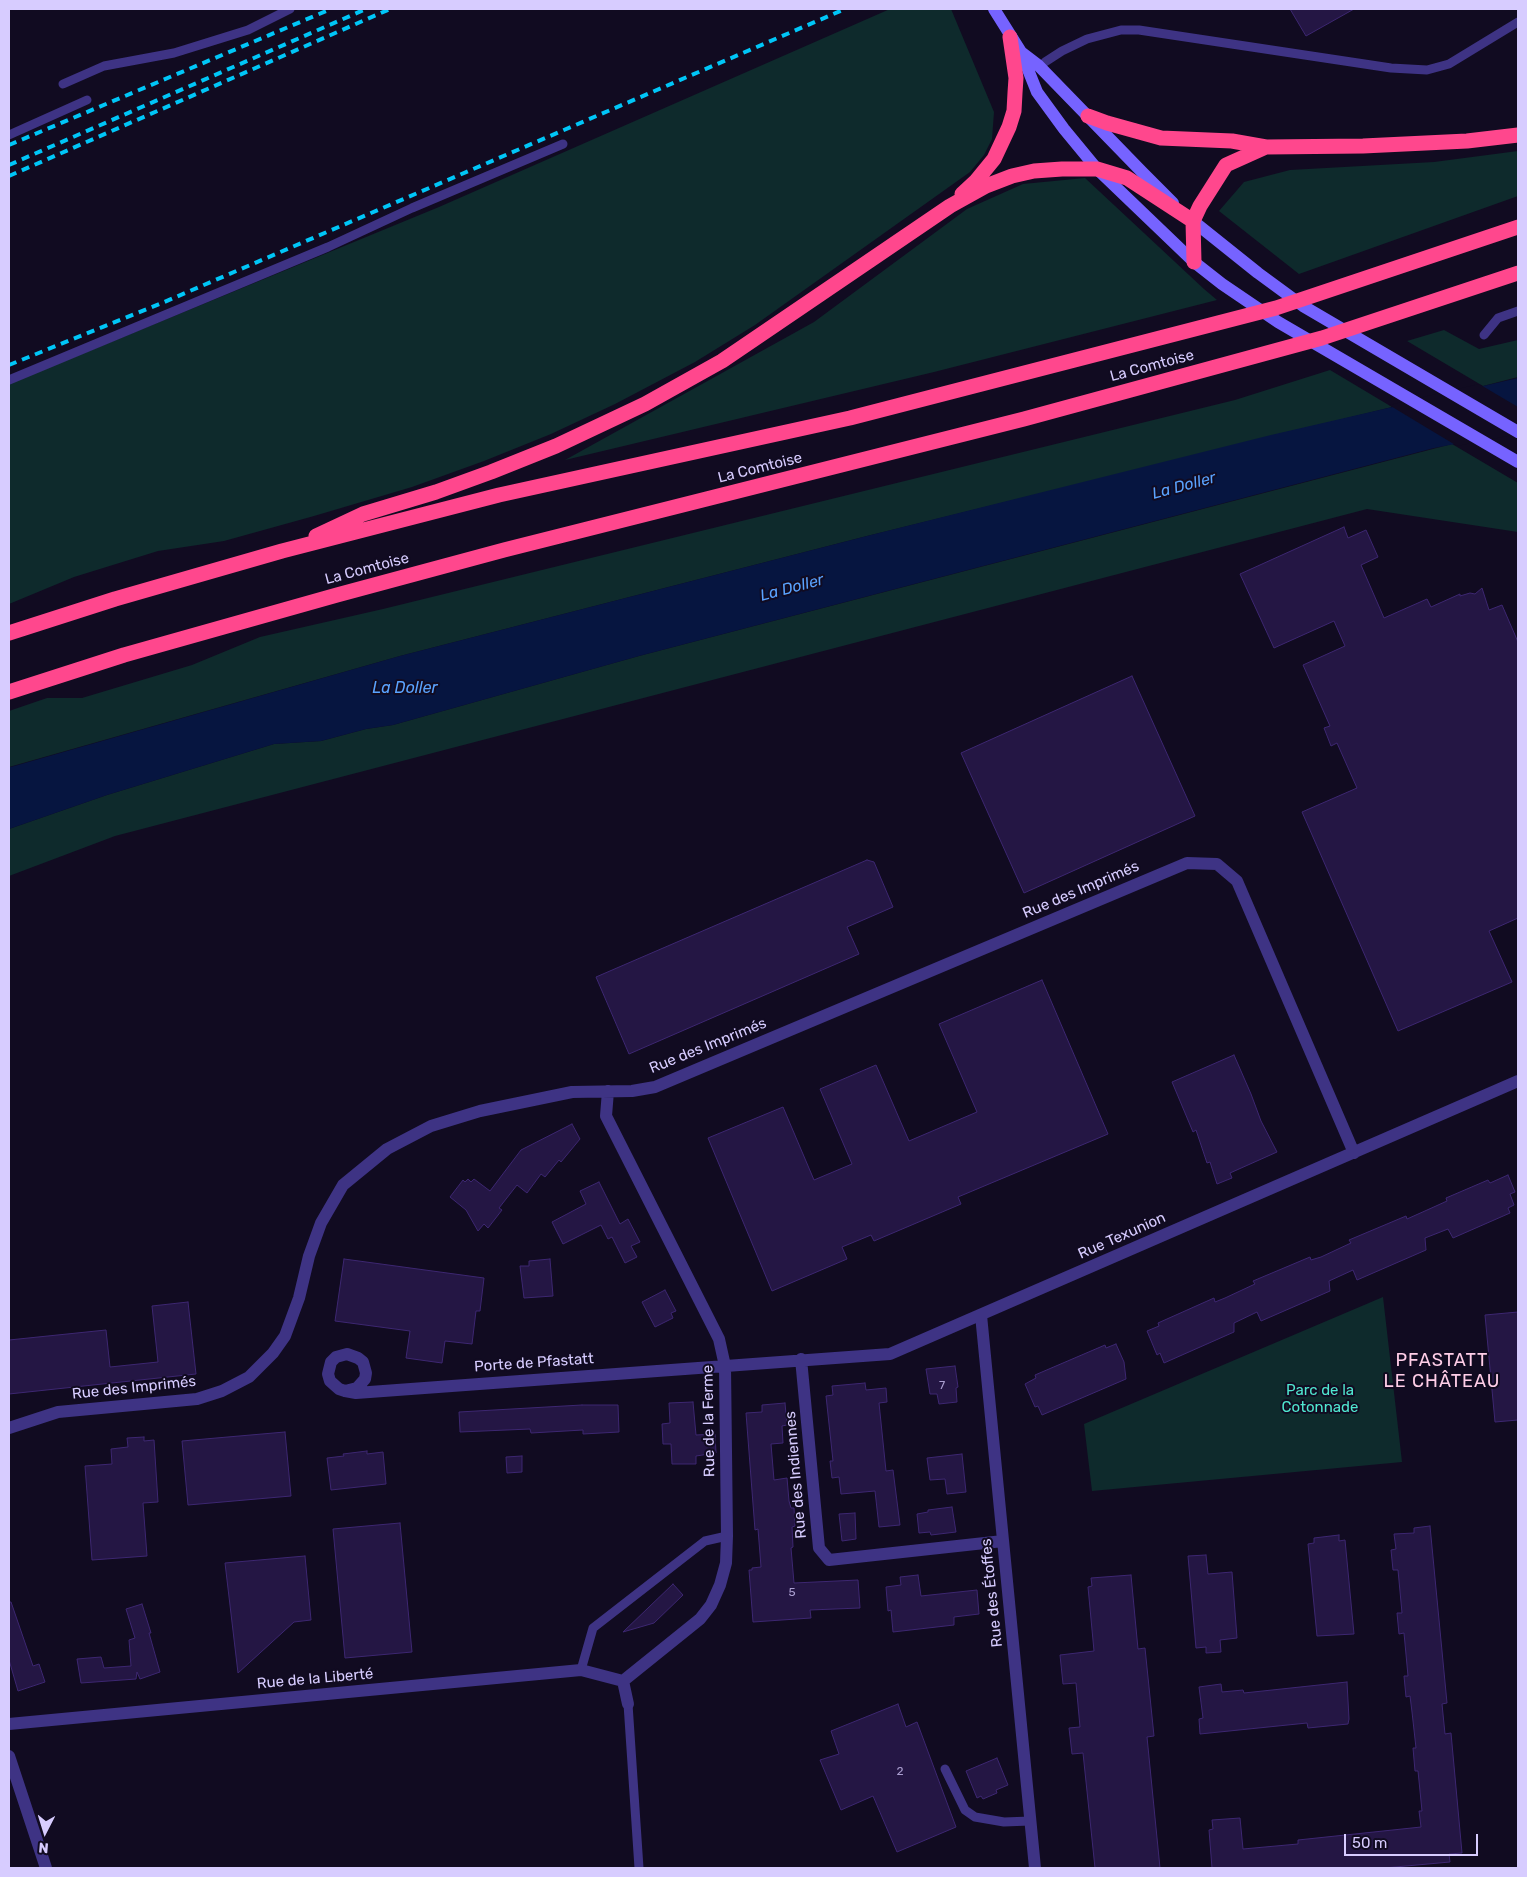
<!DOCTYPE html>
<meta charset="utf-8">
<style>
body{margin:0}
#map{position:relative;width:1527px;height:1877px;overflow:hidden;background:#110b21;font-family:Rubik,sans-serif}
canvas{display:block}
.frame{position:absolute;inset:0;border:10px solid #d7ccff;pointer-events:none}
.north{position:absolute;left:20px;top:1807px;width:50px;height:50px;-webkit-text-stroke:4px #110b21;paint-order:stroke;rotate:185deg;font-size:14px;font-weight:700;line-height:20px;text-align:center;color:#d7ccff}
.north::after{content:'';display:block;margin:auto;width:18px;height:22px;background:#d7ccff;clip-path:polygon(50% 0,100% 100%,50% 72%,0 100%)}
.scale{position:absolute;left:1344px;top:1834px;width:134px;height:22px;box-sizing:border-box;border:2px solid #d7ccff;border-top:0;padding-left:6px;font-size:15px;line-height:18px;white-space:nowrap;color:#d7ccff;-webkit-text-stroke:4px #110b21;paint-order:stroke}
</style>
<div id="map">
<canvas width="1527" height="1877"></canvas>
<div class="frame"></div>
<div class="north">N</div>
<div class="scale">50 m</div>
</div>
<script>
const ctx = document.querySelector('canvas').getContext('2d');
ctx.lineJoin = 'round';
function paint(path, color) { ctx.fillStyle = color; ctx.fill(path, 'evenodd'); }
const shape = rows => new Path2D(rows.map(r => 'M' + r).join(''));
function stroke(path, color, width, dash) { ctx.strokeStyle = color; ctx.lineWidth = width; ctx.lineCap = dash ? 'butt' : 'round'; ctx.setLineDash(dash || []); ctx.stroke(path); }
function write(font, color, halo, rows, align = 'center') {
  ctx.font = font + ' Rubik,sans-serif'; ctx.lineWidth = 4; ctx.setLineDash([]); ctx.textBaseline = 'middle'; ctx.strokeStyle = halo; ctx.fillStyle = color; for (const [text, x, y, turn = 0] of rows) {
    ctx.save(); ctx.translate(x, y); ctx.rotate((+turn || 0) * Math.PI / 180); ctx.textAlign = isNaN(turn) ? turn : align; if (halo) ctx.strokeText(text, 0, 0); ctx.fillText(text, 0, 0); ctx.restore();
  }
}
paint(shape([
 [890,9,951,9,994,112,992,139,984,155,970,172,755,325,695,362,615,404,551,434,484,461,412,487,314,516,224,541,158,551,74,577,9,604,9,384,439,207],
 [1518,151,1518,196,1299,274,1219,211,1244,182,1290,170,1434,162],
 [1085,178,1204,289,1217,300,934,372,565,460,814,322,967,209,1023,184],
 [1444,330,1479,349,1518,340,1518,377,1483,386,1407,341],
 [1330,370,1392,407,867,536,400,656,9,767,9,711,47,698,82,698,192,665,260,637,383,609,1235,400],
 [1452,444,1518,483,1518,532,1367,509,115,836,9,876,9,829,107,795,274,744,321,741,366,729,393,725,639,656],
 [1383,1297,1402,1462,1092,1491,1084,1424]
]), '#0e2a2c');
paint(shape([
 [1518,378,1518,432,1434,448,639,656,393,725,366,729,321,741,274,744,107,795,9,829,9,767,11,767,400,656,867,536,1271,435]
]), '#061540');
paint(shape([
 [1479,384,1518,407,1518,434,1457,446,1389,405]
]), '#110b21');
const building = shape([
 [1290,9,1354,9,1306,36,1290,9],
 [1344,527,1348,538,1366,530,1378,557,1361,565,1384,618,1427,599,1431,607,1460,594,1460,596,1470,593,1475,594,1482,588,1489,610,1502,605,1518,642,1518,918,1489,931,1512,982,1398,1031,1302,812,1357,788,1337,743,1331,746,1324,728,1330,726,1303,665,1345,646,1334,621,1274,648,1240,574,1344,527],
 [1132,676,1195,816,1024,893,961,753,1132,676],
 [867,860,874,862,893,907,847,927,859,954,629,1054,596,977,867,860],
 [1042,980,1108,1134,958,1197,961,1204,874,1241,871,1235,842,1247,847,1259,772,1291,708,1138,783,1107,814,1180,852,1164,820,1089,876,1065,909,1141,977,1112,939,1024,1042,980],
 [1234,1055,1251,1094,1261,1121,1277,1152,1230,1173,1232,1178,1217,1184,1210,1162,1207,1163,1196,1130,1193,1132,1172,1082,1234,1055],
 [572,1124,580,1139,561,1162,559,1160,545,1177,541,1174,527,1193,517,1185,499,1208,502,1210,488,1228,484,1224,478,1231,466,1210,450,1197,463,1180,465,1182,468,1179,471,1182,474,1179,490,1191,521,1150,572,1124],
 [1508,1175,1515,1192,1510,1194,1514,1205,1508,1208,1510,1213,1453,1238,1448,1229,1425,1238,1426,1250,1357,1280,1353,1270,1329,1281,1330,1291,1261,1321,1257,1312,1234,1323,1234,1332,1164,1363,1160,1353,1157,1355,1147,1331,1159,1326,1158,1323,1214,1298,1215,1302,1225,1298,1255,1284,1253,1281,1310,1257,1311,1260,1321,1257,1351,1243,1349,1240,1406,1216,1407,1219,1436,1206,1447,1201,1446,1198,1488,1180,1490,1183,1508,1175],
 [599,1182,620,1224,628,1219,640,1242,631,1246,637,1257,625,1263,612,1237,608,1239,601,1225,563,1244,552,1222,586,1204,580,1191,599,1182],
 [344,1259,484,1278,480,1311,476,1311,472,1344,445,1341,442,1363,406,1358,410,1331,335,1321,344,1259],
 [550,1259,553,1296,524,1298,520,1266,529,1266,529,1261,550,1259],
 [665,1290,676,1311,671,1313,673,1318,655,1327,642,1302,665,1290],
 [188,1302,196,1374,9,1394,9,1340,106,1330,110,1367,158,1362,152,1306,188,1302],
 [1518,1312,1518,1420,1495,1422,1485,1315,1518,1312],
 [1116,1344,1124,1362,1126,1379,1042,1415,1038,1406,1035,1407,1025,1384,1036,1378,1035,1375,1105,1345,1106,1348,1116,1344],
 [955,1366,958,1387,956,1388,957,1402,939,1404,937,1394,930,1394,926,1369,955,1366],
 [865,1383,866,1390,886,1388,887,1402,879,1403,886,1471,893,1470,900,1525,879,1527,875,1491,841,1494,839,1477,832,1478,830,1461,833,1461,826,1396,833,1395,832,1386,865,1383],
 [693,1402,696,1435,715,1434,716,1453,696,1456,696,1464,672,1464,671,1444,663,1444,662,1424,670,1423,669,1403,693,1402],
 [785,1403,787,1425,782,1426,783,1443,771,1444,774,1480,787,1478,789,1501,791,1508,794,1508,795,1526,792,1527,793,1547,791,1548,794,1583,858,1580,860,1608,810,1610,811,1618,753,1622,749,1570,752,1570,752,1568,761,1567,758,1529,755,1530,746,1413,762,1412,762,1405,785,1403],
 [582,1405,618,1405,619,1432,583,1434,583,1430,531,1433,530,1429,460,1432,460,1430,459,1412,582,1405],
 [285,1432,291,1496,188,1505,182,1441,285,1432],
 [144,1437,144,1441,154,1440,158,1502,143,1503,147,1556,92,1560,85,1466,112,1464,111,1449,128,1447,127,1438,144,1437],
 [367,1451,367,1454,383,1452,386,1484,331,1490,327,1458,344,1456,343,1454,367,1451],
 [962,1454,966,1492,947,1494,945,1479,930,1480,927,1458,962,1454],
 [522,1456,522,1472,507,1473,506,1457,522,1456],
 [952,1507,956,1532,931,1535,930,1532,919,1533,917,1514,928,1512,928,1510,952,1507],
 [855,1513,856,1539,842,1541,839,1514,855,1513],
 [400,1523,412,1652,345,1658,333,1529,400,1523],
 [1430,1526,1447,1703,1442,1704,1445,1734,1451,1733,1462,1853,1449,1854,1450,1862,1384,1868,1212,1868,1209,1830,1213,1829,1212,1820,1240,1818,1243,1849,1298,1844,1298,1840,1421,1827,1419,1811,1422,1811,1418,1771,1415,1771,1413,1748,1416,1748,1412,1712,1410,1696,1406,1697,1404,1676,1408,1676,1404,1633,1399,1634,1397,1613,1402,1613,1398,1570,1393,1570,1391,1550,1396,1549,1394,1534,1414,1533,1414,1528,1430,1526],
 [1339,1535,1339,1541,1345,1540,1354,1634,1317,1636,1308,1544,1314,1543,1314,1538,1339,1535],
 [1206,1555,1208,1574,1232,1572,1237,1638,1220,1640,1221,1652,1206,1653,1206,1647,1196,1648,1188,1556,1206,1555],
 [305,1556,311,1620,294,1622,238,1673,225,1563,305,1556],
 [918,1575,921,1596,977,1590,979,1614,954,1617,954,1625,893,1632,891,1610,888,1611,886,1587,901,1585,900,1577,918,1575],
 [1131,1575,1138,1649,1145,1648,1154,1736,1147,1737,1160,1868,1095,1868,1083,1753,1072,1754,1069,1728,1080,1727,1076,1683,1063,1684,1060,1655,1094,1651,1088,1587,1092,1586,1091,1578,1131,1575],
 [673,1584,683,1595,654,1623,623,1632,673,1584],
 [9,1602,11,1602,33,1666,39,1664,45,1682,18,1691,9,1660,9,1602],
 [142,1604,151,1633,149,1633,160,1672,140,1679,137,1672,136,1679,81,1683,77,1659,101,1657,104,1668,131,1666,129,1640,135,1638,126,1609,142,1604],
 [1347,1682,1349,1719,1348,1724,1308,1728,1307,1723,1200,1734,1199,1719,1203,1718,1199,1687,1221,1684,1222,1692,1243,1690,1244,1693,1347,1682],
 [898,1704,906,1727,917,1722,956,1827,897,1852,873,1796,841,1810,820,1760,839,1754,831,1731,898,1704],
 [997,1758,1008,1785,996,1790,997,1793,983,1799,981,1796,977,1798,966,1771,997,1758]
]);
paint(building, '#241644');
stroke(building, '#3d2771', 1);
stroke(shape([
 [1045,62,1062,51,1087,39,1121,30,1139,30,1391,68,1427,70,1449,64,1518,22],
 [63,84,104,66,174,53,248,30,290,9],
 [9,135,87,100],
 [1484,335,1498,318,1518,311],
 [9,380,328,247,412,208,563,144],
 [581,1670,593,1628,705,1541,727,1536],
 [628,1704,639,1868],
 [945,1769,965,1810,975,1817,1004,1822,1030,1821]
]), '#3e3384', 9);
stroke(shape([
 [608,1091,606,1116,719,1339,725,1366,727,1536,726,1563,720,1585,711,1605,700,1619,623,1681,628,1704],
 [981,1315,1035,1868],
 [801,1359,819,1548,829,1560,1003,1541],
 [345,1391,357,1388,365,1379,366,1373,363,1362,358,1358,347,1354,336,1357,331,1362,328,1374,330,1381,339,1389,345,1391,356,1393,890,1354,1518,1081],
 [9,1428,58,1412,197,1399,222,1391,249,1377,273,1353,285,1336,299,1298,309,1256,321,1223,343,1185,387,1149,431,1126,480,1111,572,1092,632,1091,655,1087,1187,863,1217,864,1237,881,1354,1153],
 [9,1724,581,1670,623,1681],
 [9,1756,46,1868]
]), '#3e3384', 12);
stroke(shape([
 [994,9,1021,52,1037,92,1064,129,1097,169,1194,262,1222,284,1278,322,1518,462],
 [1021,52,1038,65,1142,172,1173,203],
 [1188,217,1258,273,1303,306,1518,432]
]), '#7663ff', 12);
stroke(shape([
 [1088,116,1107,123,1161,138,1232,141,1266,147,1363,146,1467,141,1518,135],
 [962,194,976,181,994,159,1009,127,1014,111,1015,93,1016,78,1010,37],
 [1194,262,1193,221,1200,206,1226,165,1266,147],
 [316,536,363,514,436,492,491,472,556,446,645,404,722,361,950,206,986,186,1012,176,1034,171,1062,169,1097,169,1127,178,1193,221],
 [9,633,115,599,282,551,499,495,850,418,1276,308,1518,227],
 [9,692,124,655,337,595,504,550,1024,419,1322,338,1518,273]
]), '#ff478d', 15);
stroke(shape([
 [9,145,331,9],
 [9,165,366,9],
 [9,176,390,9],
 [9,365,162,303,845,9]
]), '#00c6f7', 4, [8, 6]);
write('12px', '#aa9ed0', null, [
 ["7",942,1386],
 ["5",792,1593],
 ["2",900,1772]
]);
write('15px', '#d7ccff', '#110b21', [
 ["La Comtoise",1152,366,-15],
 ["La Comtoise",760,468,-14],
 ["La Comtoise",367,569,-15],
 ["Rue des Imprimés",1081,890,-23],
 ["Rue des Imprimés",708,1046,-22],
 ["Rue Texunion",1122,1236,-24],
 ["Porte de Pfastatt",534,1363,-4],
 ["Rue des Imprimés",134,1388,-6],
 ["Rue de la Ferme",709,1421,-91],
 ["Rue des Indiennes",796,1475,-95],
 ["Rue des Étoffes",992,1593,-96],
 ["Rue de la Liberté",315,1679,-5]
]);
write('15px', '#50e7d0', '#110b21', [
 ["Parc de la",1320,1391],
 ["Cotonnade",1320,1408]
]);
write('italic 16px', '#5aa3ff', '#110b21', [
 ["La Doller",1184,486,-15],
 ["La Doller",792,588,-15],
 ["La Doller",405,688]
]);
ctx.letterSpacing = '1px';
write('18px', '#ffcee8', '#110b21', [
 ["PFASTATT",1442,1361],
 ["LE CHÂTEAU",1442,1382]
]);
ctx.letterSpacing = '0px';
</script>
